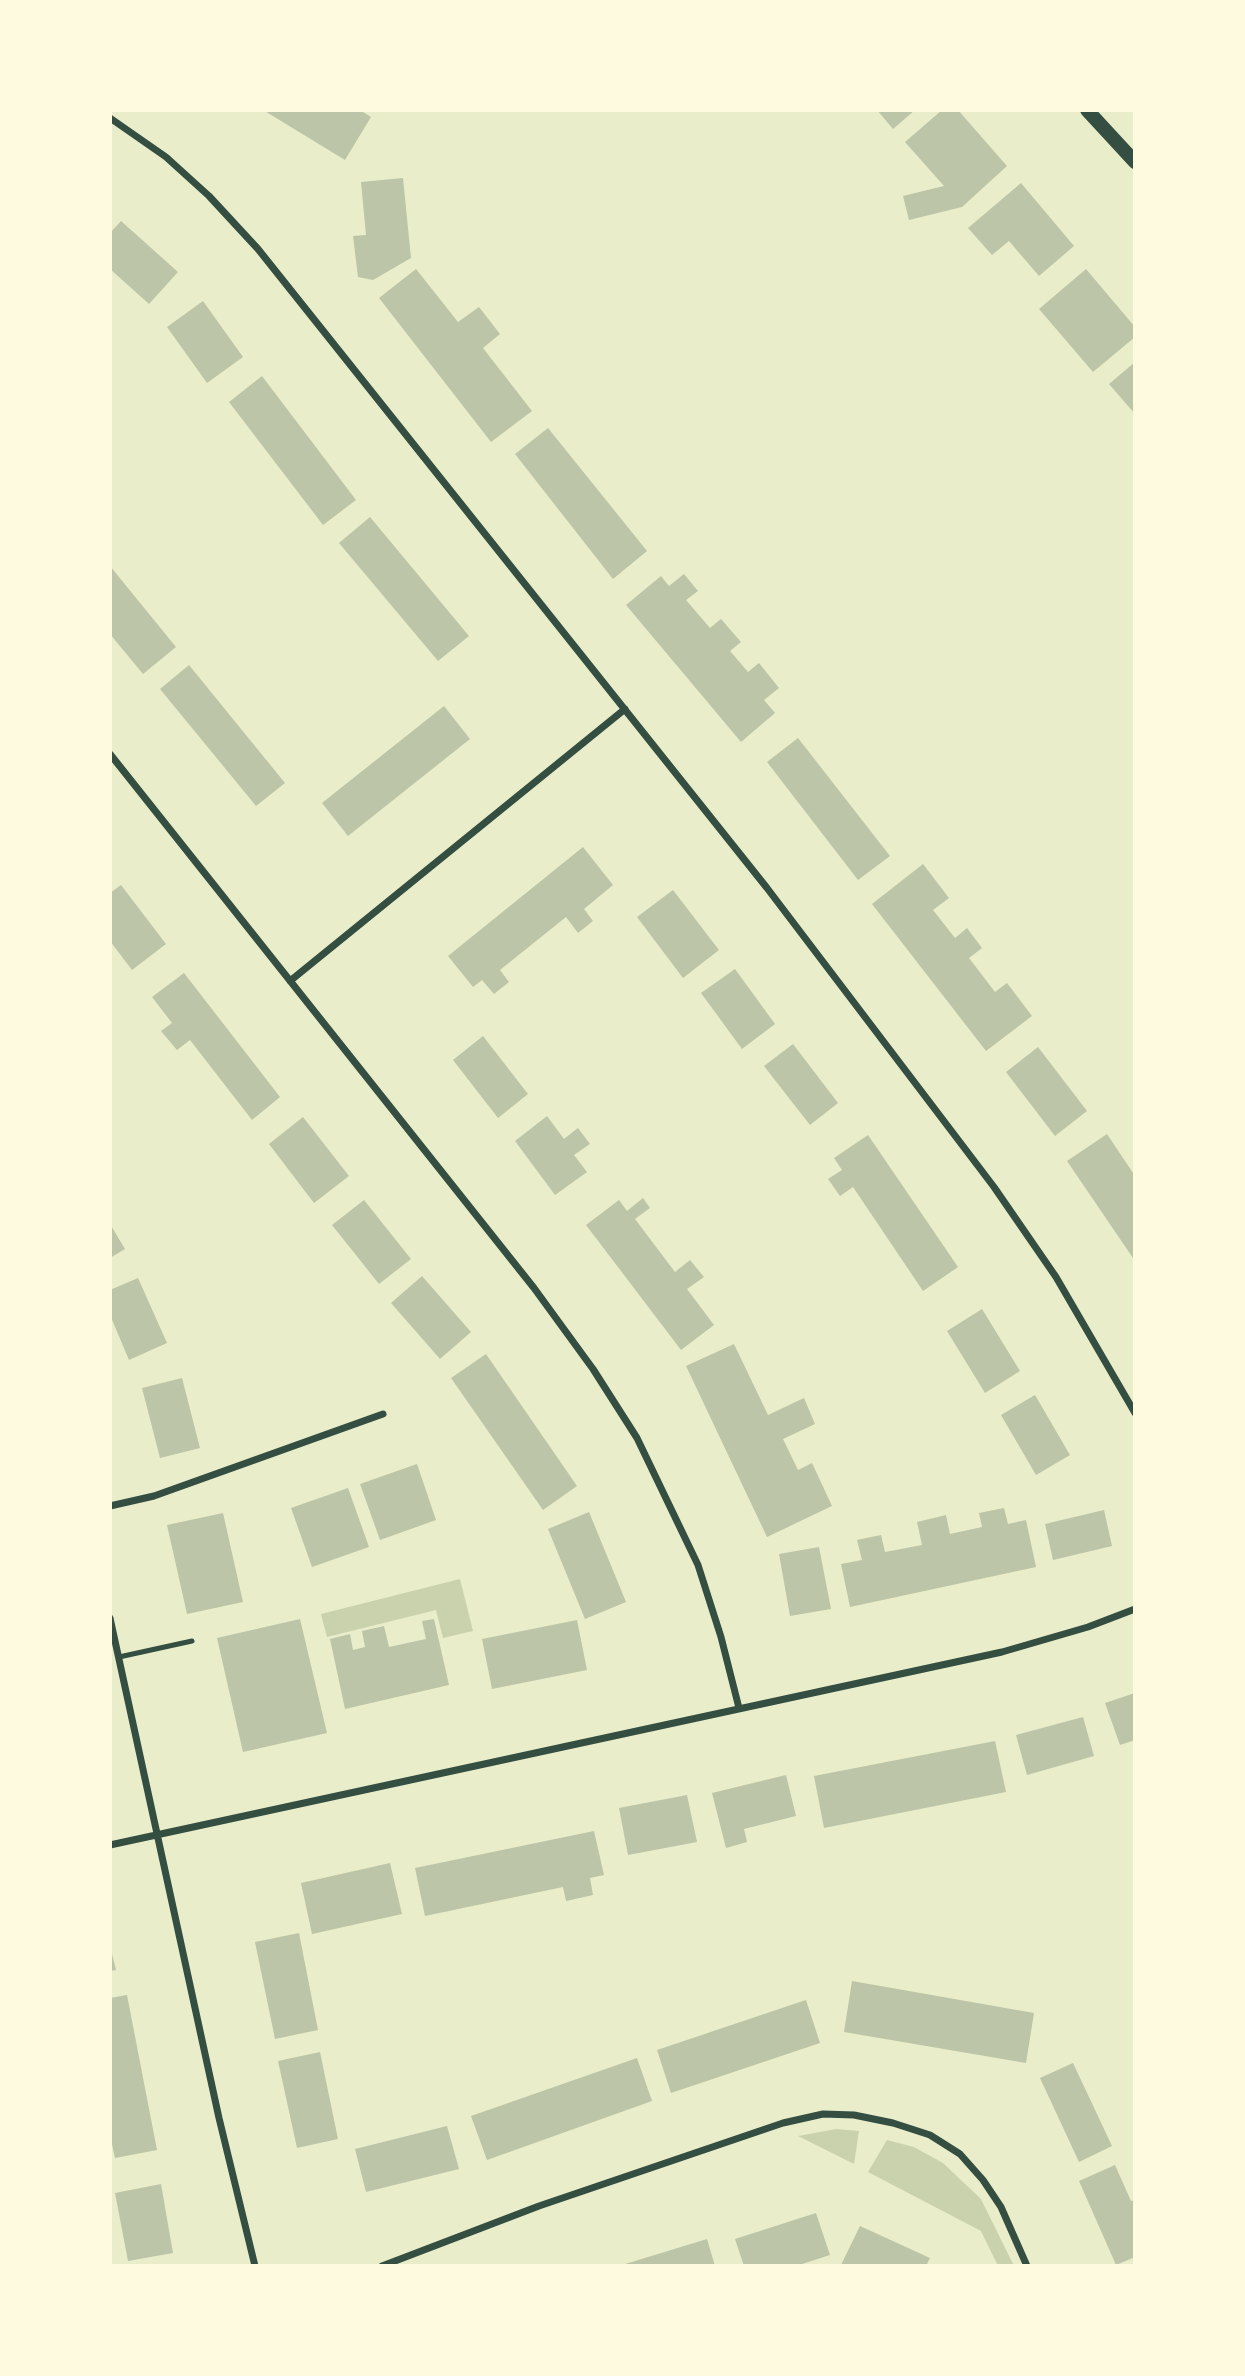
<!DOCTYPE html>
<style>
body{margin:0}
#map{position:relative;width:1245px;height:2376px;overflow:hidden;background:#e9edc9;font-family:Lato,sans-serif}
canvas{display:block}
.frame{position:absolute;inset:0;border:112px solid #fefae0;pointer-events:none}
</style>
<div id="map">
<canvas width="1245" height="2376"></canvas>
<div class="frame"></div>
</div>
<script>
const ctx = document.querySelector('canvas').getContext('2d');
ctx.lineJoin = 'round';
function paint(path, color) { ctx.fillStyle = color; ctx.fill(path, 'evenodd'); }
const shape = rows => new Path2D(rows.map(r => 'M' + r).join(''));
function stroke(path, color, width, dash) { ctx.strokeStyle = color; ctx.lineWidth = width; ctx.lineCap = dash ? 'butt' : 'round'; ctx.setLineDash(dash || []); ctx.stroke(path); }
paint(shape([
 [460,1579,473,1631,443,1638,436,1610,327,1637,321,1614],
 [836,2129,859,2131,854,2164,798,2136],
 [887,2140,914,2147,943,2163,981,2199,1014,2266,998,2266,981,2231,868,2172]
]), '#cad2ad');
paint(shape([
 [263,110,360,110,371,117,345,160],
 [877,110,915,110,893,129],
 [942,110,958,110,1007,166,962,207,909,220,903,196,944,186,905,142],
 [403,178,411,258,373,280,358,277,353,236,366,235,361,182],
 [1021,183,1074,246,1039,276,1009,241,992,255,968,228],
 [121,221,178,272,149,304,110,269,110,233],
 [416,269,458,322,479,307,500,334,483,348,532,411,491,442,379,298],
 [1086,269,1135,327,1135,337,1093,372,1039,309],
 [203,301,243,357,207,383,167,327],
 [1135,362,1135,414,1109,384],
 [262,376,356,500,323,525,229,402],
 [548,428,647,551,613,579,515,454],
 [370,517,469,636,438,661,339,543],
 [110,566,176,647,143,674,110,634],
 [684,574,698,591,686,600,710,628,721,619,741,642,730,651,748,672,759,663,779,688,764,700,775,713,741,742,626,605,661,576,669,586],
 [189,665,285,783,256,806,160,689],
 [444,706,470,739,348,836,322,803],
 [798,738,890,856,858,880,767,762],
 [583,847,613,885,584,909,593,921,578,933,566,917,500,970,509,982,494,994,482,980,473,987,448,956],
 [923,864,949,898,933,910,955,938,967,928,982,948,969,958,995,992,1007,983,1032,1016,986,1051,872,904],
 [121,885,166,944,132,970,110,941,110,893],
 [673,890,719,950,683,978,637,917],
 [735,969,775,1024,742,1049,701,993],
 [184,973,280,1097,252,1120,190,1040,177,1050,161,1031,172,1023,152,997],
 [483,1036,528,1094,498,1118,453,1060],
 [793,1044,838,1103,810,1125,764,1066],
 [1038,1047,1087,1111,1055,1136,1006,1072],
 [547,1116,564,1139,578,1128,590,1144,574,1155,587,1172,555,1195,515,1141],
 [303,1117,349,1176,314,1203,269,1144],
 [1107,1134,1135,1176,1135,1261,1067,1161],
 [868,1135,958,1267,923,1291,853,1187,840,1196,828,1179,842,1170,834,1158],
 [643,1198,650,1208,635,1219,675,1272,690,1260,704,1277,687,1289,714,1325,681,1350,586,1225,619,1200,627,1211],
 [364,1200,411,1259,379,1284,332,1225],
 [110,1224,125,1249,110,1258],
 [422,1276,471,1332,440,1359,391,1303],
 [138,1278,167,1343,129,1360,110,1315,110,1290],
 [982,1309,1020,1371,985,1393,947,1331],
 [734,1344,768,1415,804,1398,815,1424,783,1439,798,1470,812,1463,832,1506,767,1537,686,1366],
 [486,1354,577,1486,543,1510,451,1378],
 [182,1378,200,1448,160,1458,142,1388],
 [1035,1395,1070,1455,1036,1475,1001,1415],
 [417,1464,436,1520,380,1540,360,1484],
 [348,1488,369,1547,312,1567,291,1508],
 [1004,1508,1008,1524,1026,1520,1036,1567,850,1607,841,1564,862,1560,857,1540,881,1535,885,1552,922,1545,917,1522,946,1515,950,1534,982,1527,979,1513],
 [1104,1510,1112,1546,1053,1560,1045,1524],
 [589,1512,626,1602,585,1619,548,1529],
 [223,1513,243,1602,187,1614,167,1525],
 [819,1547,831,1609,790,1616,779,1554],
 [300,1619,327,1733,243,1752,217,1638],
 [434,1619,449,1685,345,1709,330,1639,350,1634,353,1650,365,1647,362,1631,384,1626,389,1647,426,1639,422,1621],
 [577,1620,587,1670,492,1689,482,1639],
 [1135,1693,1135,1740,1120,1745,1105,1703],
 [1083,1717,1094,1756,1027,1775,1016,1735],
 [995,1741,1006,1792,824,1828,814,1776],
 [786,1775,796,1816,744,1829,747,1842,726,1848,712,1793],
 [687,1795,697,1842,628,1855,619,1808],
 [594,1831,604,1875,590,1878,593,1895,566,1901,563,1887,425,1916,415,1868],
 [390,1863,402,1914,312,1934,301,1883],
 [299,1933,318,2030,275,2039,255,1942],
 [110,1946,116,1970,110,1971],
 [852,1981,1034,2013,1026,2063,844,2032],
 [127,1995,157,2150,115,2158,110,2135,110,1998],
 [806,2000,820,2043,671,2093,657,2050],
 [320,2052,338,2139,297,2148,278,2061],
 [637,2058,652,2101,487,2160,471,2116],
 [1073,2063,1112,2146,1079,2162,1040,2078],
 [447,2126,459,2169,366,2192,355,2149],
 [1115,2165,1131,2201,1135,2200,1135,2257,1116,2265,1079,2181],
 [161,2184,173,2253,128,2261,115,2193],
 [816,2213,830,2255,796,2266,744,2266,735,2239],
 [860,2226,930,2258,926,2266,841,2265],
 [707,2239,715,2266,622,2266,622,2265]
]), '#bcc5a7');
stroke(shape([
 [119,1657,192,1641]
]), '#344e41', 5);
stroke(shape([
 [110,118,166,157,209,196,258,249,767,888,994,1187,1056,1277,1135,1413],
 [110,754,534,1288,593,1369,637,1438,698,1565,721,1637,739,1708],
 [290,981,625,709],
 [110,1506,154,1496,383,1414],
 [110,1618,219,2118,255,2266],
 [110,1845,1002,1652,1088,1627,1135,1609],
 [382,2266,539,2206,783,2123,823,2114,854,2115,893,2123,930,2135,960,2154,983,2180,1001,2207,1027,2266]
]), '#344e41', 7);
stroke(shape([
 [1087,110,1135,162]
]), '#344e41', 14);
</script>
